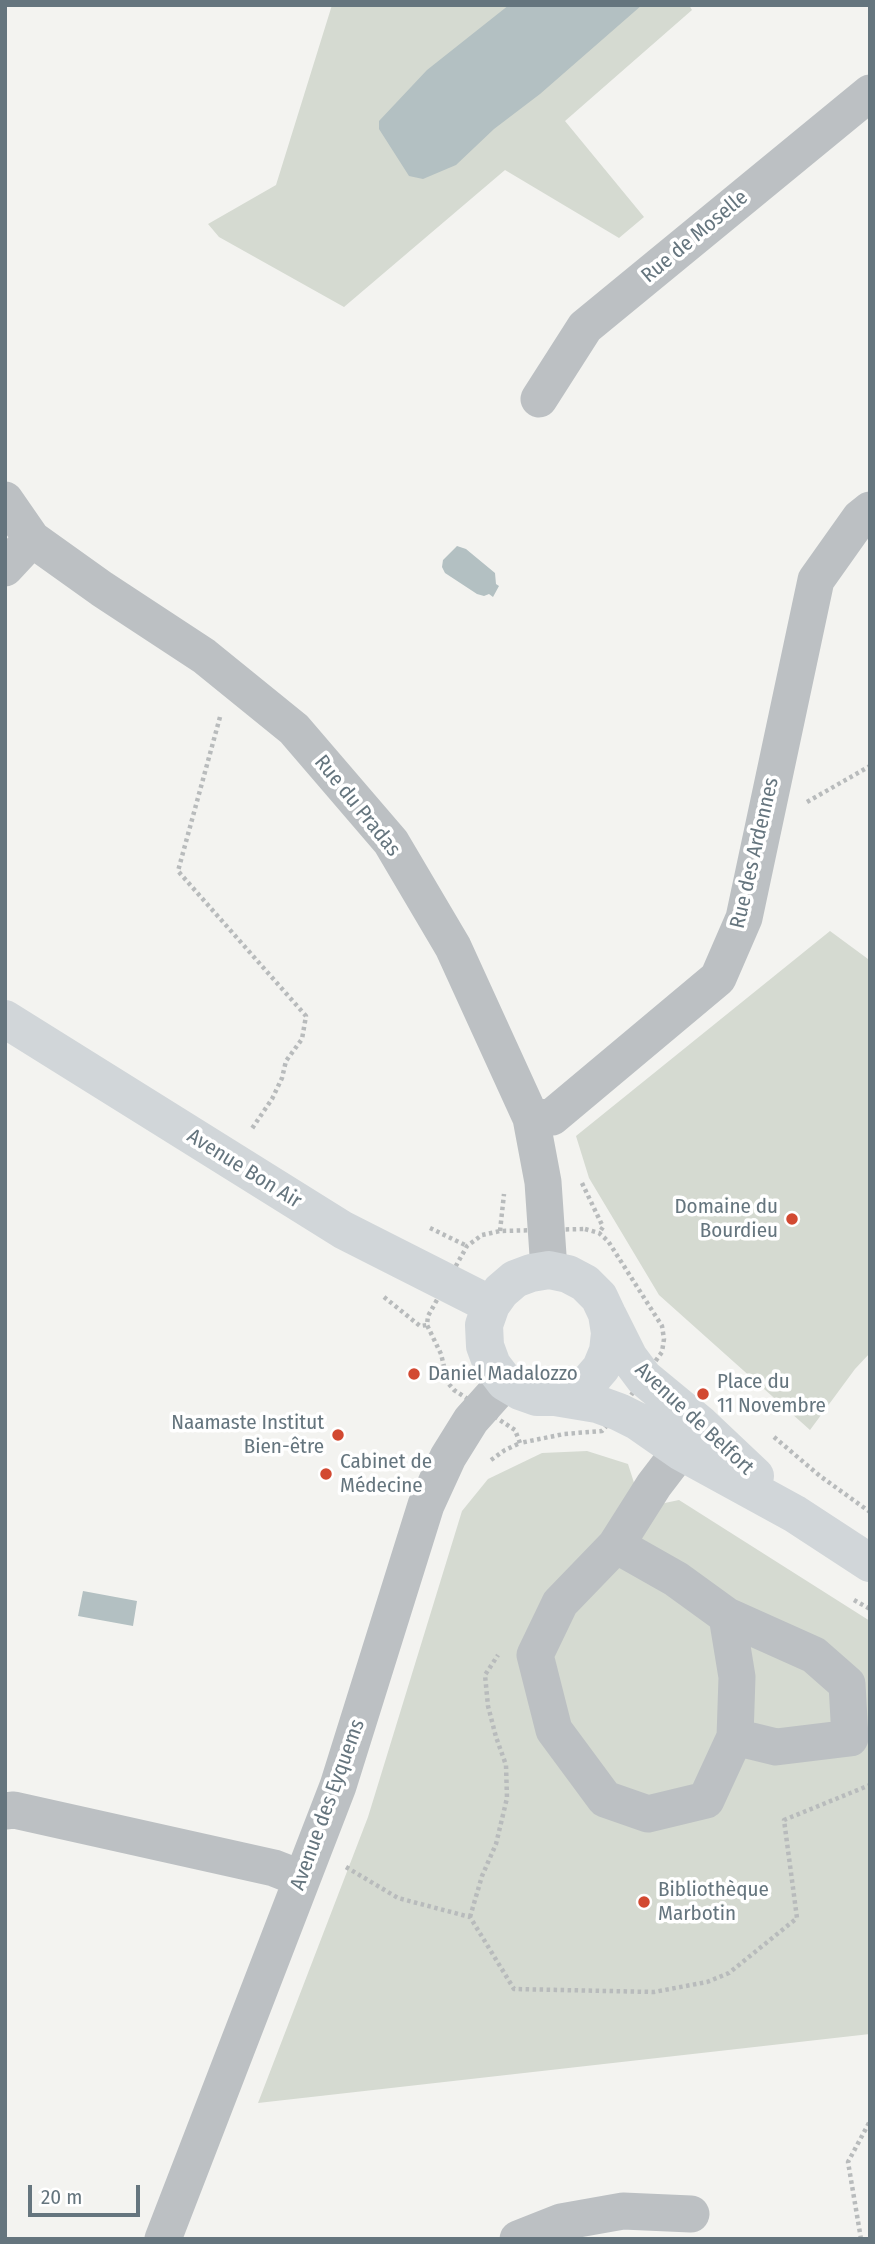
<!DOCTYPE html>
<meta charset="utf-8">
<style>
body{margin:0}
#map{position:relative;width:875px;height:2244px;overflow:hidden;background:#f3f3f0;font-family:"Fira Sans Condensed",sans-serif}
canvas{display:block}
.frame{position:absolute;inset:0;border:7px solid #65757e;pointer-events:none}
.scale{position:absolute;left:28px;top:2185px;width:112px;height:32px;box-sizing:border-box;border:4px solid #65757e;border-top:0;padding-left:9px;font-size:21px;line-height:24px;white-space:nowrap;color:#65757e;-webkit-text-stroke:5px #fff;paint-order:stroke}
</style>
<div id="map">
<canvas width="875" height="2244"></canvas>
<div class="frame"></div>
<div class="scale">20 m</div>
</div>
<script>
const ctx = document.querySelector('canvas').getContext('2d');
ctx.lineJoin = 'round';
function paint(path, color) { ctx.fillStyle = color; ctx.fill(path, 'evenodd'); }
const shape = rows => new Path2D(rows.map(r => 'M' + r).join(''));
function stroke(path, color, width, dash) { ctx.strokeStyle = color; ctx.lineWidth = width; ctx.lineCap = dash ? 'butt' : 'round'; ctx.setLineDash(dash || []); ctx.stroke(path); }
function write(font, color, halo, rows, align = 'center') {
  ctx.font = font + ' "Fira Sans Condensed",sans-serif'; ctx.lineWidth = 7; ctx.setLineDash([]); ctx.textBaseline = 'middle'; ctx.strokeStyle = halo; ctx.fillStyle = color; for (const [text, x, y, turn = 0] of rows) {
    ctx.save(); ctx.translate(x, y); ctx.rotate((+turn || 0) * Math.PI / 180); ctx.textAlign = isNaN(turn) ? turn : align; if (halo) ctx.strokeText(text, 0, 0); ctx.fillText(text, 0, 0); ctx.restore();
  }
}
paint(shape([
 [332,5,689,5,692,10,565,121,644,217,619,238,505,170,344,307,219,237,208,224,276,185],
 [830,931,868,959,870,958,870,1353,855,1369,810,1430,659,1295,589,1178,576,1136],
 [587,1451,628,1464,636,1489,660,1504,679,1500,870,1621,870,2034,258,2103,368,1817,462,1511,488,1479,542,1453]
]), '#d5dad1');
paint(shape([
 [509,5,642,5,540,94,494,129,456,165,423,179,409,176,379,129,379,121,427,70],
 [457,546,466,549,495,573,496,584,499,586,493,597,489,594,484,596,477,594,445,573,442,567,443,560],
 [83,1591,137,1601,133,1626,78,1616]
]), '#b3c0c2');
stroke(shape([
 [220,717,178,871,306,1016,302,1039,286,1061,282,1078,272,1099,251,1130],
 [807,802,870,766],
 [582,1183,603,1227,599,1233],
 [430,1228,467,1246],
 [585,1229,599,1233,608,1241,662,1326,664,1339,662,1352,619,1412,602,1431,564,1434,520,1443,515,1430,454,1390,448,1383,441,1354,427,1325,428,1316,467,1246,482,1235,500,1231,585,1229],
 [500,1231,504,1194],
 [384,1297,420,1326,427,1325],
 [774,1437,820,1476,870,1512],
 [491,1460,505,1450,520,1443],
 [854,1600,870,1609],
 [346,1867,398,1898,470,1917,514,1989,654,1992,707,1982,729,1973,797,1918,784,1820,870,1785],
 [470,1917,482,1876,496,1844,507,1798,506,1765,496,1737,488,1706,485,1675,498,1655],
 [861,2239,848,2162,870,2121]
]), '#b8bbbc', 4.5, [3.5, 3.5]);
stroke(shape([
 [539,399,585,327,870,93],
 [5,500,32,539,102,589,204,656,294,729,391,842,453,947,531,1118,543,1182,549,1270],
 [5,568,32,539],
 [531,1118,552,1117,718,978,744,918,816,580,860,518,870,510],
 [616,1545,676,1579,727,1616,737,1677,735,1737,706,1800,648,1814,605,1799,554,1730,535,1655,560,1603,616,1545,654,1485,680,1451],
 [727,1616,814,1655,847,1684,850,1738,776,1747,735,1737],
 [5,1811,14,1810,274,1868,302,1879],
 [163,2239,338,1786,426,1505,448,1457,471,1420,505,1382],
 [518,2239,561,2222,623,2211,691,2214]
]), '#bcc0c3', 37);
stroke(shape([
 [5,1019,343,1230,491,1305],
 [608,1316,629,1358,644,1378,701,1425,755,1476],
 [555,1397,573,1392,589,1382,601,1368,608,1351,610,1333,607,1314,599,1297,585,1283,568,1274,549,1270,531,1273,515,1279,501,1291,491,1305,484,1325,485,1346,492,1365,505,1382,520,1391,537,1397,555,1397,597,1404,619,1412,637,1421,680,1451,795,1514,870,1563]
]), '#d1d6d9', 38);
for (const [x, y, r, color] of [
 [792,1219,7,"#d24931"],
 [414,1374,7,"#d24931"],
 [703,1394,7,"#d24931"],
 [338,1435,7,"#d24931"],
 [326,1474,7,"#d24931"],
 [644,1902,7,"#d24931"]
]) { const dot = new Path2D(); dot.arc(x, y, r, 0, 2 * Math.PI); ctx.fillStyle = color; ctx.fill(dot); stroke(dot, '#fff', 2.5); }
write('21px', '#65757e', '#fff', [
 ["Rue de Moselle",695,237,-40],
 ["Rue du Pradas",357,806,51],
 ["Rue des Ardennes",755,853,-77],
 ["Avenue Bon Air",244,1169,32],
 ["Avenue de Belfort",694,1419,43],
 ["Avenue des Eyquems",328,1805,-70]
]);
write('21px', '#65757e', '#fff', [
 ["Domaine du",778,1207,"right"],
 ["Bourdieu",778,1231,"right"],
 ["Daniel Madalozzo",428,1374],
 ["Place du",717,1382],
 ["11 Novembre",717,1406],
 ["Naamaste Institut",324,1423,"right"],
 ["Bien-être",324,1447,"right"],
 ["Cabinet de",340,1462],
 ["Médecine",340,1486],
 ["Bibliothèque",658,1890],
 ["Marbotin",658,1914]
], 'left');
</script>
